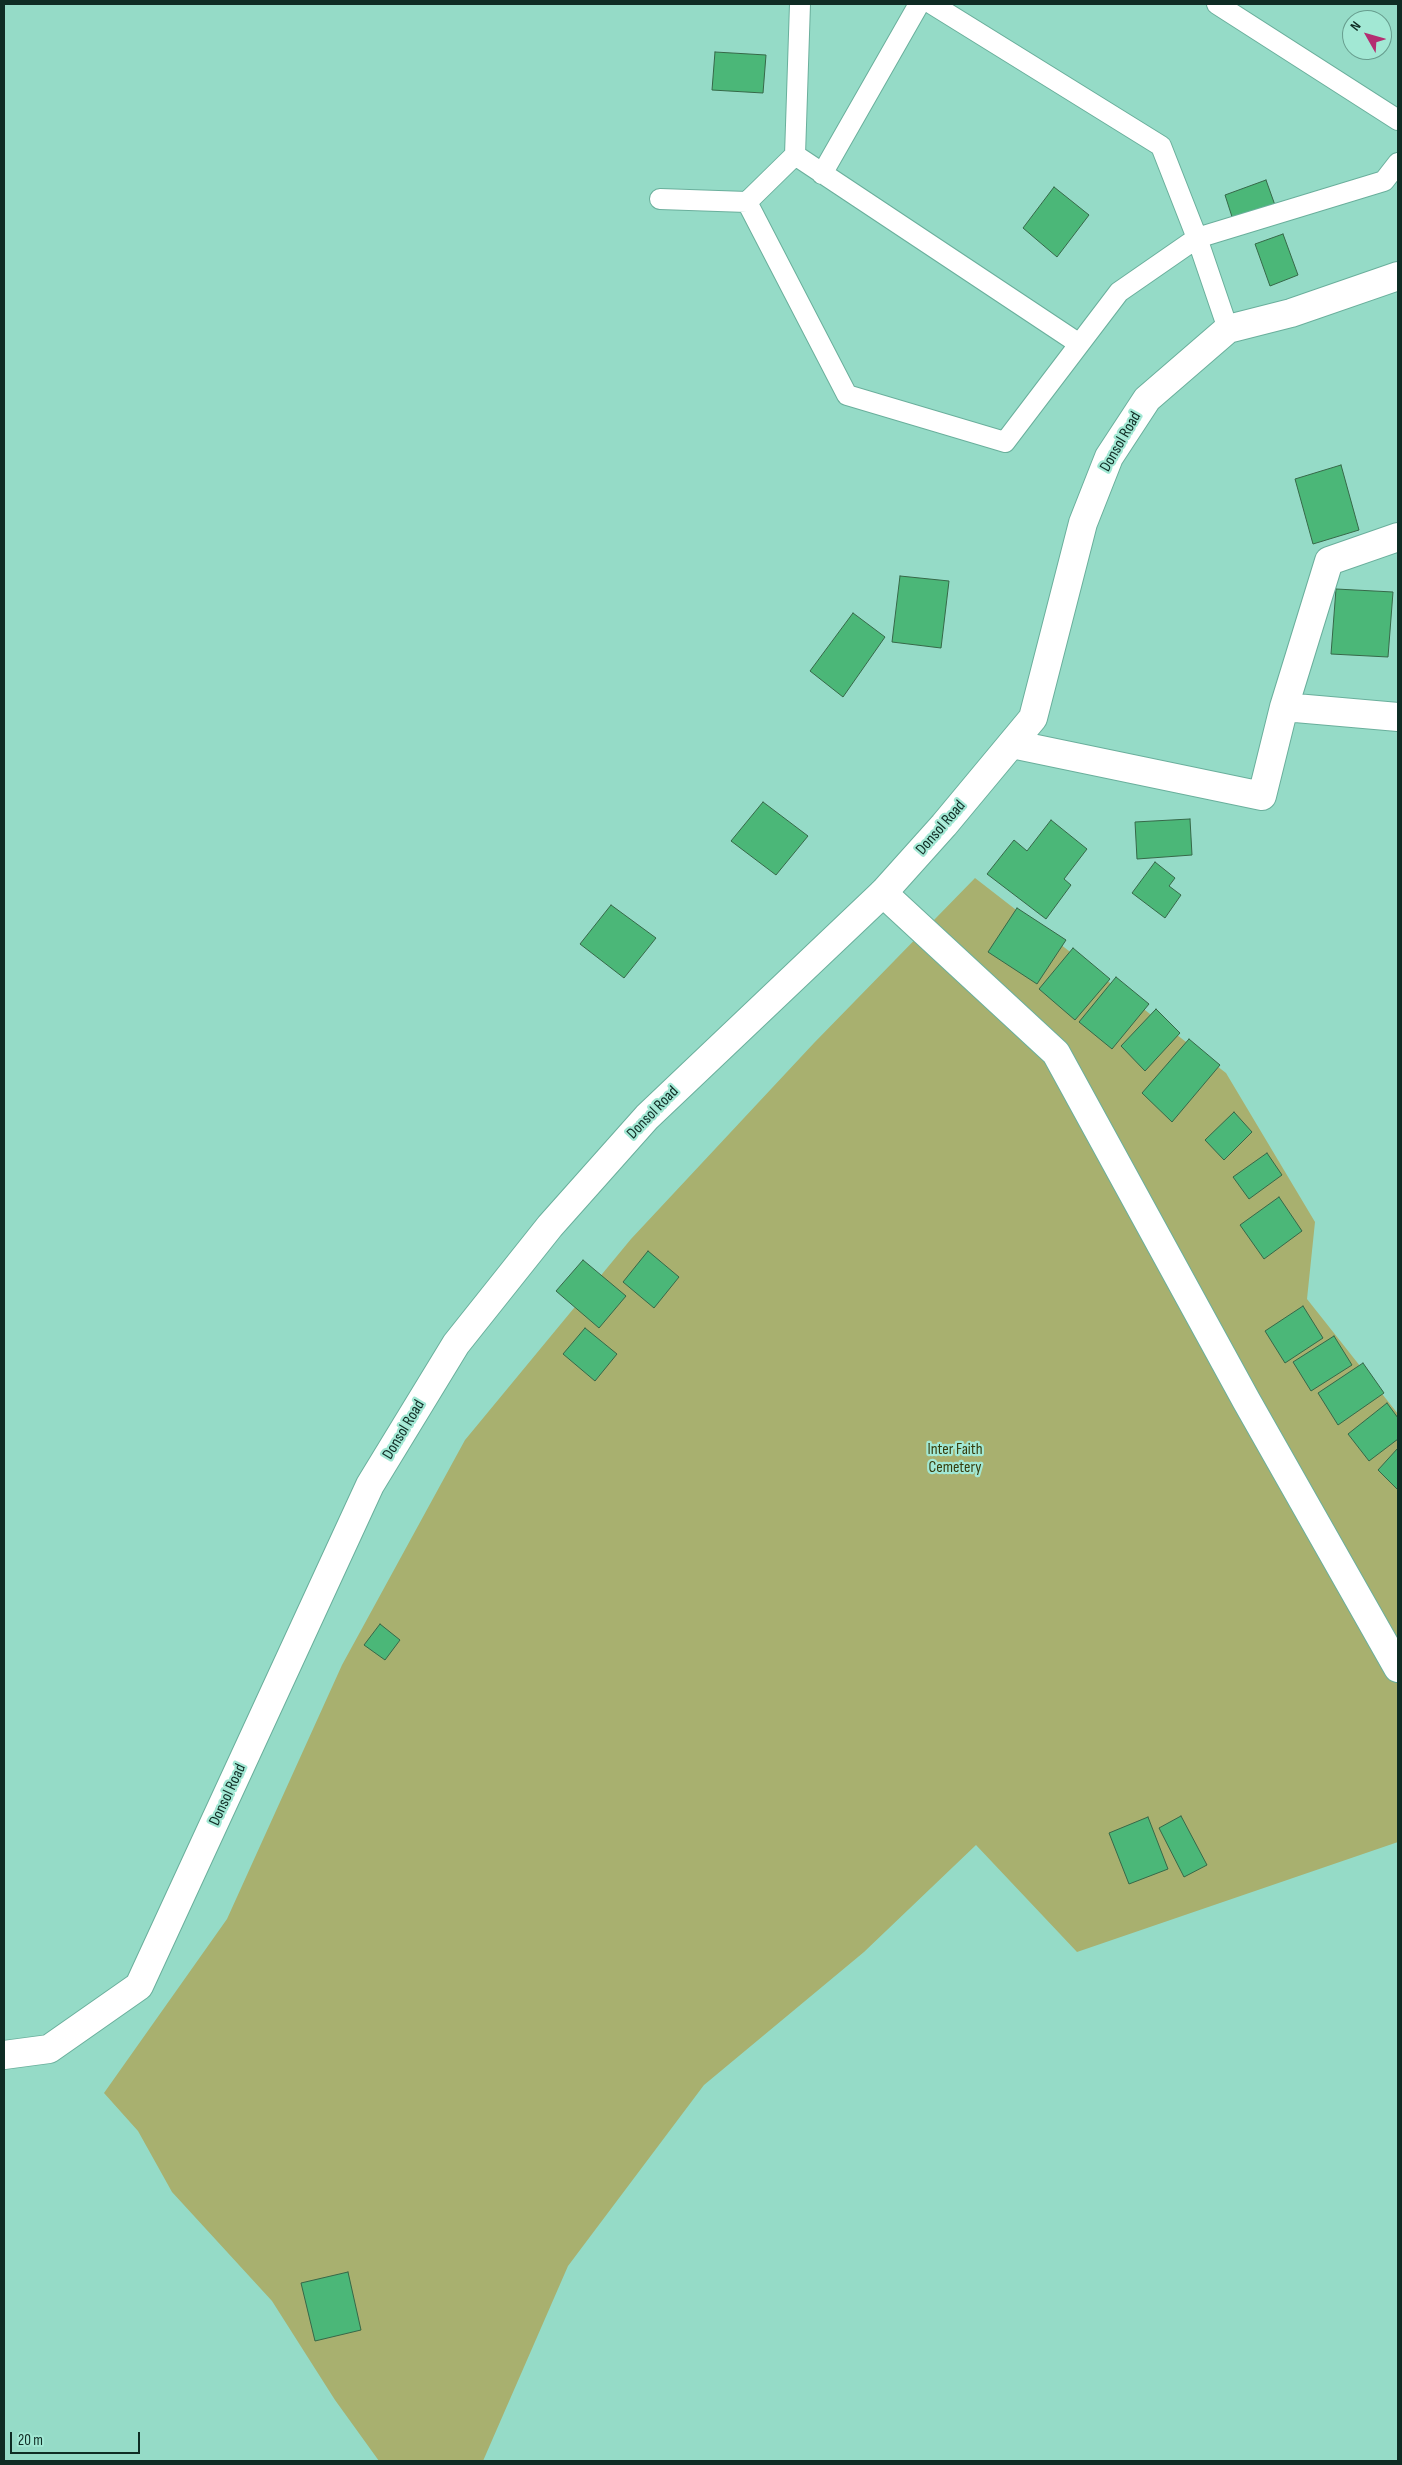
<!DOCTYPE html>
<style>
body{margin:0}
#map{position:relative;width:1402px;height:2465px;overflow:hidden;background:#95dbc7;font-family:"Sofia Sans Condensed",sans-serif}
canvas{display:block}
.frame{position:absolute;inset:0;border:5px solid #0f2c24;pointer-events:none}
.north{position:absolute;left:1342px;top:10px;width:50px;height:50px;box-sizing:border-box;background:#a2e8d4;border:1px solid #679d8e;border-radius:50%;rotate:308deg;font-size:14px;font-weight:700;line-height:20px;text-align:center;color:#0f2c24}
.north::after{content:'';display:block;margin:auto;width:18px;height:22px;background:#b42d71;clip-path:polygon(50% 0,100% 100%,50% 72%,0 100%)}
.scale{position:absolute;left:10px;top:2432px;width:130px;height:22px;box-sizing:border-box;border:2px solid #0f2c24;border-top:0;padding-left:6px;font-size:15px;line-height:18px;white-space:nowrap;color:#0f2c24;-webkit-text-stroke:4px #a2e8d4;paint-order:stroke}
</style>
<div id="map">
<canvas width="1402" height="2465"></canvas>
<div class="frame"></div>
<div class="north">N</div>
<div class="scale">20 m</div>
</div>
<script>
const ctx = document.querySelector('canvas').getContext('2d');
ctx.lineJoin = 'round';
function paint(path, color) { ctx.fillStyle = color; ctx.fill(path, 'evenodd'); }
const shape = rows => new Path2D(rows.map(r => 'M' + r).join(''));
function stroke(path, color, width, dash) { ctx.strokeStyle = color; ctx.lineWidth = width; ctx.lineCap = dash ? 'butt' : 'round'; ctx.setLineDash(dash || []); ctx.stroke(path); }
function write(font, color, halo, rows, align = 'center') {
  ctx.font = font + ' "Sofia Sans Condensed",sans-serif'; ctx.lineWidth = 4.5; ctx.setLineDash([]); ctx.textBaseline = 'middle'; ctx.strokeStyle = halo; ctx.fillStyle = color; for (const [text, x, y, turn = 0] of rows) {
    ctx.save(); ctx.translate(x, y); ctx.rotate((+turn || 0) * Math.PI / 180); ctx.textAlign = isNaN(turn) ? turn : align; if (halo) ctx.strokeText(text, 0, 0); ctx.fillText(text, 0, 0); ctx.restore();
  }
}
paint(shape([
 [975,878,1226,1073,1315,1222,1307,1299,1398,1414,1398,1842,1077,1952,976,1845,864,1952,704,2085,568,2266,483,2461,379,2461,335,2400,272,2301,172,2192,138,2131,104,2093,227,1919,342,1665,465,1440,631,1239,814,1043]
]), '#a8b06f');
const building = shape([
 [715,52,766,55,763,93,712,90,715,52],
 [1266,180,1276,208,1234,223,1225,195,1266,180],
 [1054,187,1089,215,1057,257,1023,228,1054,187],
 [1283,234,1298,275,1270,286,1255,244,1283,234],
 [1341,465,1359,530,1313,544,1295,479,1341,465],
 [900,576,949,581,941,648,892,642,900,576],
 [1336,589,1393,592,1388,657,1331,654,1336,589],
 [853,613,885,637,843,697,810,671,853,613],
 [763,802,808,836,776,875,731,841,763,802],
 [1190,819,1192,855,1137,859,1135,822,1190,819],
 [1051,820,1087,849,1064,879,1071,885,1046,919,987,874,1014,840,1027,851,1051,820],
 [1155,862,1175,878,1169,886,1181,895,1165,918,1132,893,1155,862],
 [611,905,656,938,624,978,580,944,611,905],
 [1017,908,1066,940,1037,984,988,952,1017,908],
 [1073,948,1110,979,1075,1020,1039,989,1073,948],
 [1116,977,1149,1004,1112,1049,1079,1022,1116,977],
 [1156,1009,1180,1033,1145,1071,1121,1046,1156,1009],
 [1189,1039,1220,1065,1172,1122,1142,1093,1189,1039],
 [1234,1112,1252,1132,1224,1160,1205,1140,1234,1112],
 [1267,1153,1282,1175,1249,1199,1233,1177,1267,1153],
 [1279,1197,1302,1231,1264,1259,1240,1225,1279,1197],
 [648,1251,679,1277,654,1308,623,1282,648,1251],
 [583,1260,626,1296,599,1328,556,1291,583,1260],
 [1303,1306,1323,1338,1285,1363,1265,1331,1303,1306],
 [585,1328,617,1354,595,1381,563,1354,585,1328],
 [1334,1336,1352,1365,1311,1391,1293,1362,1334,1336],
 [1363,1363,1384,1393,1338,1425,1318,1393,1363,1363],
 [1387,1403,1398,1418,1398,1439,1369,1461,1348,1434,1387,1403],
 [1398,1448,1398,1490,1378,1470,1398,1448],
 [380,1624,400,1640,385,1660,364,1645,380,1624],
 [1181,1816,1207,1865,1184,1877,1159,1828,1181,1816],
 [1148,1817,1168,1869,1129,1884,1109,1833,1148,1817],
 [348,2272,361,2330,315,2341,301,2283,348,2272]
]);
paint(building, '#4bb778');
stroke(building, '#366848', 1);
const lane = shape([
 [932,4,1161,146,1197,238,1228,329],
 [1217,4,1398,120],
 [795,155,1078,343],
 [822,174,919,4],
 [660,199,747,202,795,155,800,4],
 [747,202,847,395,1005,442,1119,292,1197,238,1384,181,1398,163]
]);
const street = shape([
 [1284,707,1398,717],
 [1012,744,1262,796,1284,707,1329,561,1398,537],
 [883,893,1056,1053,1246,1400,1398,1668]
]);
const secondary = shape([
 [4,2055,49,2049,139,1986,370,1485,456,1344,550,1226,647,1117,883,893,944,825,1033,718,1083,523,1109,457,1147,399,1228,329,1291,313,1398,276]
]);
stroke(lane, '#6aaf9c', 22);
stroke(street, '#6aaf9c', 30);
stroke(secondary, '#6aaf9c', 30);
stroke(lane, '#fff', 20);
stroke(street, '#fff', 28);
stroke(secondary, '#fff', 28);
write('16px', '#0f2c24', '#a2e8d4', [
 ["Donsol Road",1121,442,-60],
 ["Donsol Road",941,828,-49],
 ["Donsol Road",653,1113,-46],
 ["Donsol Road",404,1430,-59],
 ["Donsol Road",228,1795,-65]
]);
write('16px', '#373c0d', '#a2e8d4', [
 ["Inter Faith",955,1450],
 ["Cemetery",955,1468]
]);
</script>
